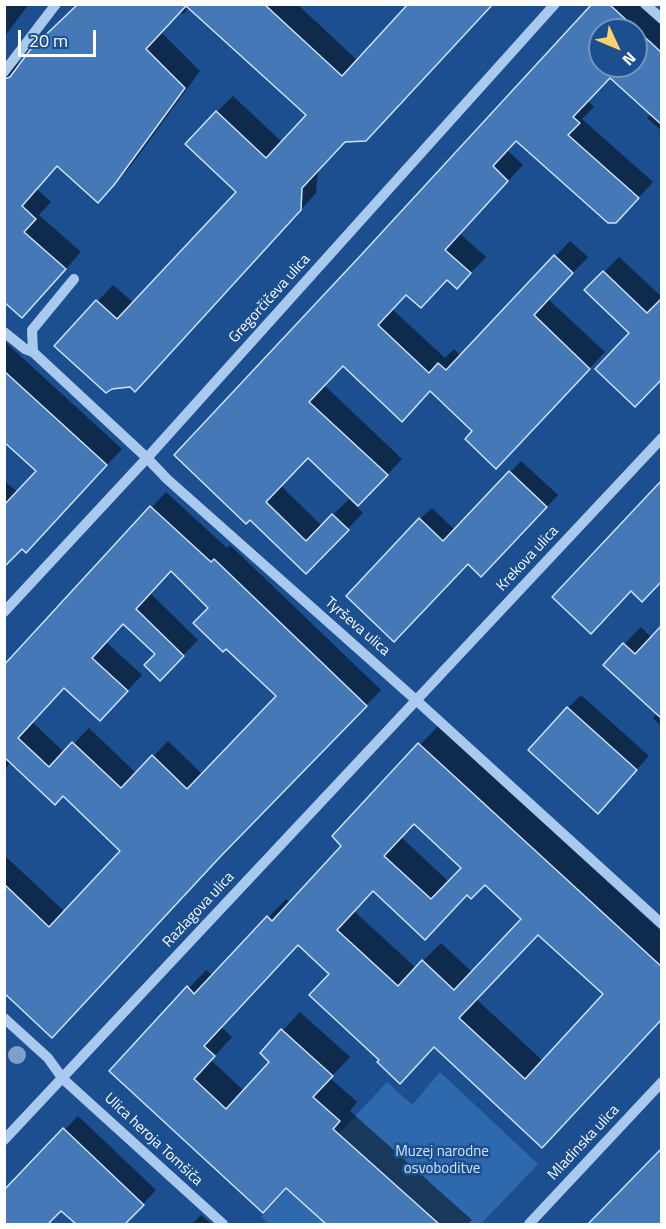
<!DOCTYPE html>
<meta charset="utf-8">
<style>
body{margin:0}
#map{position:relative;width:666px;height:1229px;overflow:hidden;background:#1b4f8f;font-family:"Titillium Web",sans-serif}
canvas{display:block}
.frame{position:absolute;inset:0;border:6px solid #fff;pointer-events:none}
.north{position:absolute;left:588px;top:18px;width:60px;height:60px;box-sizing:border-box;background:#1b4f8f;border:2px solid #7695bc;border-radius:50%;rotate:134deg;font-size:16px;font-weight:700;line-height:24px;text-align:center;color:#fff}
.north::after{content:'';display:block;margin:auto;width:21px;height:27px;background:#ffd166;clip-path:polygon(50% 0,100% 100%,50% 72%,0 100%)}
.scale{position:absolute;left:18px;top:30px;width:78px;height:27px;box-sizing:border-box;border:3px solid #fff;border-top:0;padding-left:8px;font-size:18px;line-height:21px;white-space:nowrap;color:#fff;-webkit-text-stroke:4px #1b4f8f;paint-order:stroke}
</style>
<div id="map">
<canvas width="666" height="1229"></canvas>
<div class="frame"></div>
<div class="north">N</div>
<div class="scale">20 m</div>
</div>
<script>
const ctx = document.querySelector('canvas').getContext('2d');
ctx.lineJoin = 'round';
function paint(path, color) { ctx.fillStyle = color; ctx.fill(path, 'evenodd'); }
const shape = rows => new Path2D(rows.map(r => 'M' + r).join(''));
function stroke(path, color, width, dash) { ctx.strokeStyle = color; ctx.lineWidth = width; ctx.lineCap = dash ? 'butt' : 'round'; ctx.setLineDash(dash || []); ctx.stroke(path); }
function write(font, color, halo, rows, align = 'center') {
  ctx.font = font + ' "Titillium Web",sans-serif'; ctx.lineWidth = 5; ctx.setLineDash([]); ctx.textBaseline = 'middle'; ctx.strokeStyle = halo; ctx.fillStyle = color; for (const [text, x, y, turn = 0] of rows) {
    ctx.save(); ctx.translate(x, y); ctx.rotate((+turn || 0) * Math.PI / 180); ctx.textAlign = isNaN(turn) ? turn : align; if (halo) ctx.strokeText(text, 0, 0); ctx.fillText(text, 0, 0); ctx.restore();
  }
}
paint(shape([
 [440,1072,538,1164,481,1224,269,1224,261,1217,387,1082,412,1105]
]), '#2e69ad');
paint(shape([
 [4,4,29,4,4,37],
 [79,4,297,4,358,61,345,140,318,170,316,193,151,374,130,385,56,346,113,285,134,303,238,191,217,112,233,96,283,143,308,115,190,7,183,14,180,12,161,32,200,71,130,167,98,201,58,165,37,189,51,202,39,215,81,252,38,300,4,300,4,76,18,63,22,63],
 [594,4,641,4,662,24,662,131,647,118,651,114,611,76,588,101,594,107,582,119,653,182,613,225,517,139,507,150,523,165,459,233,486,257,457,287,448,279,407,293,392,309,445,358,454,349,461,356,570,241,588,257,548,299,605,352,511,451,474,430,431,389,343,365,324,385,402,459,374,489,308,457,281,486,322,526,349,499,363,513,306,572,250,518,176,455],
 [600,30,636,30,636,66,600,66],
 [619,257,662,297,662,378,631,333,586,290],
 [4,341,122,449,42,535,22,547,4,565,4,481,18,492,38,471,4,440],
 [521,461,558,495,493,563,468,562,406,628,420,519,432,508,455,530],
 [166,492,227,548,230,545,381,690,235,840,4,991,4,855,65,912,122,851,63,795,11,762,4,770,4,666],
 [172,570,210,608,278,696,203,775,168,741,137,774,89,728,65,753,32,722,64,687,115,704,142,675,106,642,124,622,157,654,160,679,198,640,150,593],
 [641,627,652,638,662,627,662,727,653,718,657,713,605,664],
 [581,695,649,756,611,798,568,708],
 [438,726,662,932,662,1018,560,1128,434,1046,381,1060,331,974,299,944,221,1027,232,1037,211,1060,244,1091,271,1061,262,1053,300,1012,350,1057,330,1078,357,1102,350,1111,472,1220,468,1224,328,1224,286,1187,111,1071,206,970,213,976,286,899,291,903,343,846,334,836],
 [414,822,463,868,449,882,401,837],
 [485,883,524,919,473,973,441,943,416,968,354,911,374,889,443,920,468,894],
 [539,933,605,994,543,1061,476,999],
 [78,1116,156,1190,124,1224,78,1224,62,1209,46,1224,4,1224,4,1192],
 [662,1150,662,1224,590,1224],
 [201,1215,211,1224,192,1224]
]), '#0007');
const building = shape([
 [78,4,264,4,342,76,408,4,493,4,366,141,345,142,302,188,301,210,135,392,130,387,112,389,106,393,54,346,96,300,117,319,236,192,185,144,216,111,266,158,306,115,186,6,146,49,185,88,114,185,98,203,57,166,22,206,36,219,24,232,66,269,22,318,4,302,4,79,10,77,30,50,78,4],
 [592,4,609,4,662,53,662,125,610,78,573,117,580,123,568,135,639,198,616,223,608,223,516,141,493,166,508,181,445,250,471,273,457,289,447,280,421,308,406,295,378,325,429,373,438,363,446,370,554,255,573,273,534,315,590,369,496,469,465,439,472,431,430,391,402,422,343,366,309,402,388,475,358,506,308,458,266,502,306,541,332,514,349,530,306,574,250,520,246,524,174,455,362,254,592,4],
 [600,30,636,30,636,66,600,66,600,30],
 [603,271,647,313,662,298,662,379,635,407,595,369,629,333,584,290,603,271],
 [4,371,107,465,26,553,22,549,4,567,4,505,36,471,4,442,4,371],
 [509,471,547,507,481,577,468,564,394,642,346,596,419,518,443,541,509,471],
 [662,480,662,581,642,602,631,591,591,634,552,597,662,480],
 [150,506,211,562,214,559,367,706,220,857,52,1038,4,993,4,884,49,927,120,851,63,796,55,805,4,757,4,665,150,506],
 [171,571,208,608,193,623,223,652,226,649,276,696,187,789,152,755,121,788,72,742,49,767,18,738,64,688,100,721,128,691,92,658,123,624,155,654,144,665,160,681,184,656,136,609,171,571],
 [662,625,662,719,603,665,623,643,635,654,662,625],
 [567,707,637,770,598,814,528,750,567,707],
 [418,743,662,967,662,1019,542,1148,434,1047,400,1084,377,1062,379,1060,309,995,329,974,298,945,204,1046,215,1056,194,1079,226,1109,269,1062,260,1053,281,1029,333,1076,313,1097,340,1121,333,1129,439,1224,326,1224,286,1188,263,1213,109,1071,187,986,194,994,267,916,272,921,341,846,332,836,418,743],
 [414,824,461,868,431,899,384,856,414,824],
 [485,885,521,919,454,990,422,960,398,986,337,930,373,891,425,940,467,895,471,899,485,885],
 [538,935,603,994,525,1079,459,1018,538,935],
 [63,1128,144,1205,125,1224,76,1224,61,1211,48,1224,4,1224,4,1190,63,1128],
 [662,1148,662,1224,588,1224,662,1148]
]);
paint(building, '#4478b7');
stroke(building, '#cfe3fa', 1.5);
stroke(shape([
 [645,4,662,19],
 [4,72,56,4],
 [74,279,32,330,33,352,147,458,167,479,416,700,662,924],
 [4,332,25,349,33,352],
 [4,612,147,458,555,4],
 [4,1018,48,1058,63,1079,223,1224],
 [4,1140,662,438],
 [529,1224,662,1082]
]), '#a9c9ee', 10);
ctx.fillStyle = '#7ea0ca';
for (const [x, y] of [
 [17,1055]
]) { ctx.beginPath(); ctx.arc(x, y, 9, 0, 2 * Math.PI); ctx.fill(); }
write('15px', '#fff', '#1b4f8f', [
 ["Gregorčičeva ulica",270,299,-48],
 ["Krekova ulica",528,559,-47],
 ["Tyrševa ulica",357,627,41],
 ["Razlagova ulica",199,910,-47],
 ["Ulica heroja Tomšiča",153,1140,43],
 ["Mladinska ulica",584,1143,-47]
]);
write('15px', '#cfe3fa', '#1b4f8f', [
 ["Muzej narodne",442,1152],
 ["osvoboditve",442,1169]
]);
</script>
